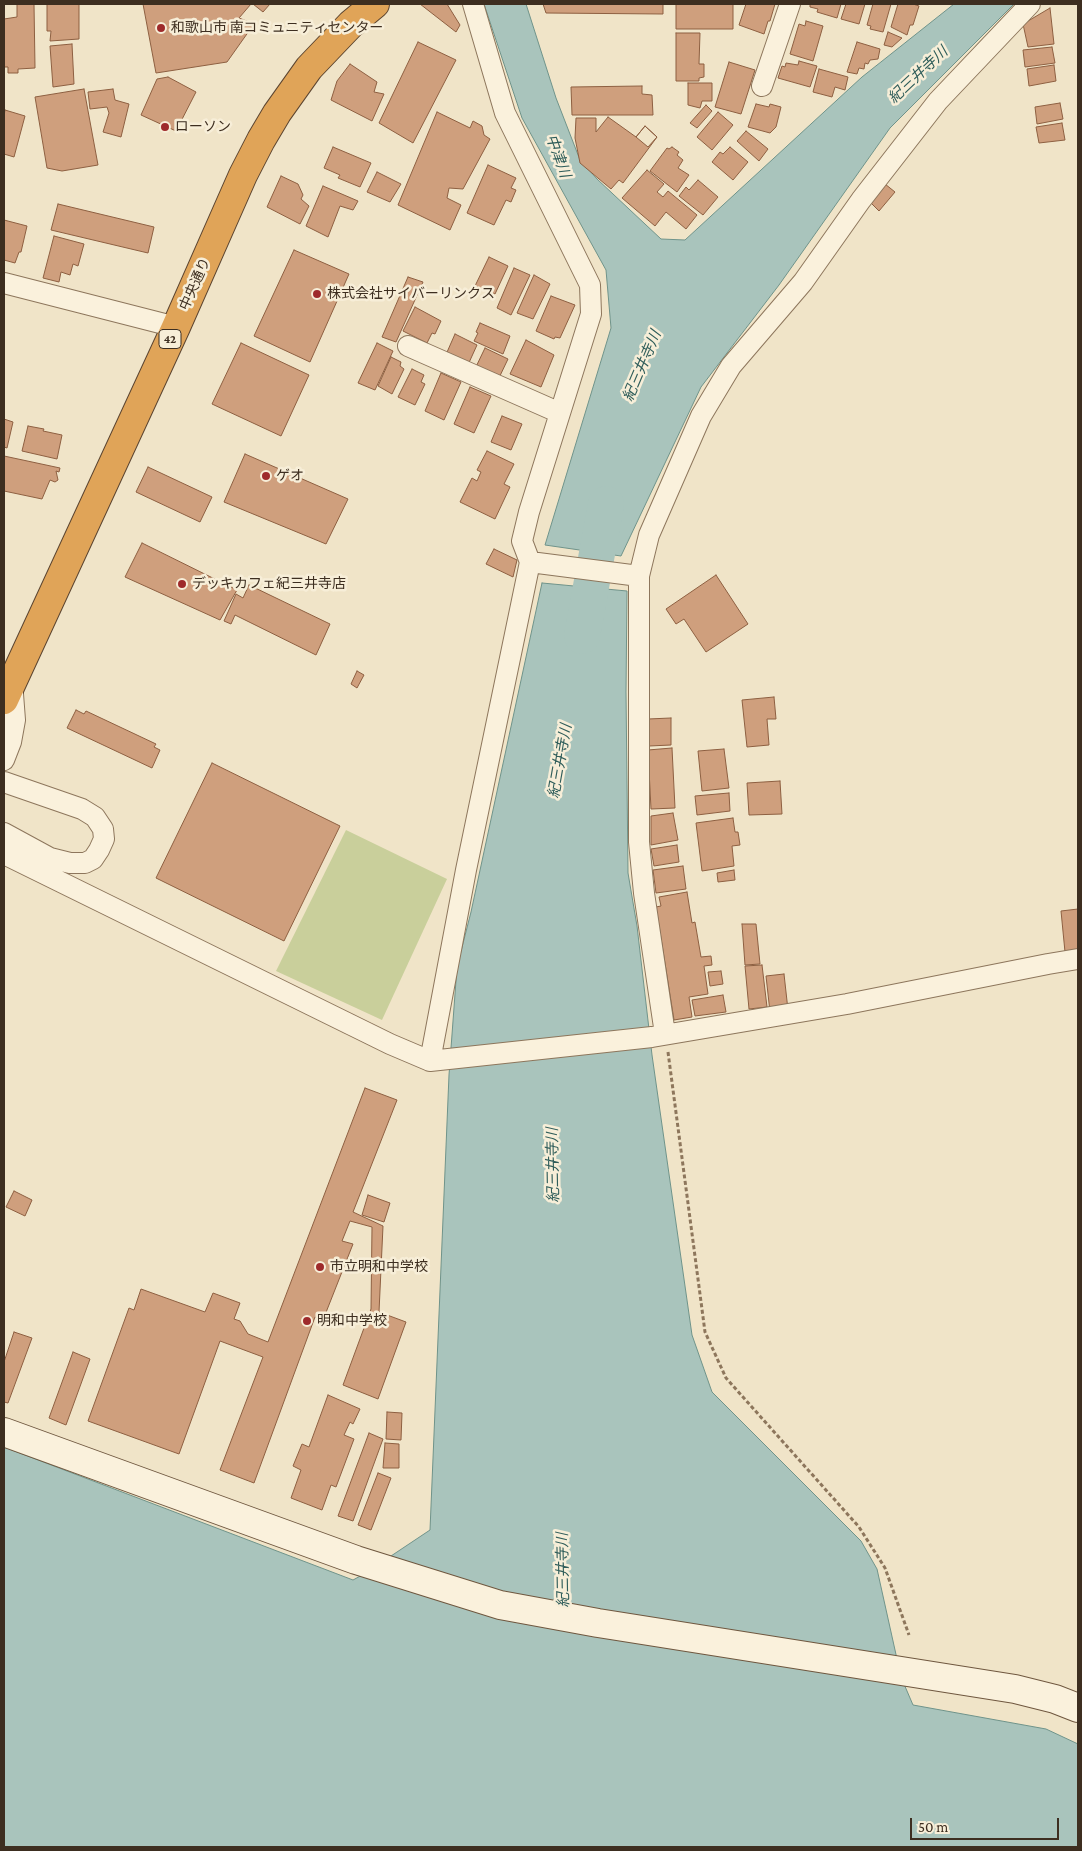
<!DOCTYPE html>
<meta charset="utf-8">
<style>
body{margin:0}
#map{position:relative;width:1082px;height:1851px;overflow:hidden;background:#f0e4c8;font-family:"Crimson Pro",serif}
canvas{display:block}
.frame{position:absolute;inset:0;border:5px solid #3d2e20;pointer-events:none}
.scale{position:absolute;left:910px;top:1818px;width:149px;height:22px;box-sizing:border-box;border:2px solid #3d2e20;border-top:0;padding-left:6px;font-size:15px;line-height:18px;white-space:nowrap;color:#3d2e20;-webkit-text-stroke:4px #f7eed8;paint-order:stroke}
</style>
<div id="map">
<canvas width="1082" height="1851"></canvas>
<div class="frame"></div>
<div class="scale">50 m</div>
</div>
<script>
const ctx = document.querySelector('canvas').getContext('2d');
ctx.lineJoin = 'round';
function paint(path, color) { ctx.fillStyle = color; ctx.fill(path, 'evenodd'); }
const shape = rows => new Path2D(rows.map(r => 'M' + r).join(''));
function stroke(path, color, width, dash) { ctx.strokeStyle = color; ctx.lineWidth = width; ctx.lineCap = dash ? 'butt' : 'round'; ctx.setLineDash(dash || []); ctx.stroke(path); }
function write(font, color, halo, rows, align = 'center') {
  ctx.font = font + ' "Crimson Pro","Noto Sans JP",serif'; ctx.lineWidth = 5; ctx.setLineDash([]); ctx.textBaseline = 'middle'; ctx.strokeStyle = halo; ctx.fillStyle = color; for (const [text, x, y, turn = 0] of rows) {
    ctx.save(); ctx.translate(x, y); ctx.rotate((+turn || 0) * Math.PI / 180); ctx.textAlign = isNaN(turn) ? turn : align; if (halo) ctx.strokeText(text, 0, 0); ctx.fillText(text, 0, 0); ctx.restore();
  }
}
paint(shape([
 [346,830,447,879,382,1020,276,971]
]), '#c9cf9b');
const water = shape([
 [484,4,526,4,556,98,580,160,597,179,661,239,685,240,862,77,954,4,1014,4,890,128,779,285,701,387,621,556,545,545,611,328,606,270,522,118,484,4],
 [542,583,627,591,626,692,628,873,637,926,652,1055,692,1335,712,1392,861,1541,877,1569,901,1677,913,1705,1046,1729,1078,1744,1078,1847,4,1847,4,1447,353,1580,364,1574,430,1530,449,1075,457,967,471,912,542,583]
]);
paint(water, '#a9c4bc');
stroke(water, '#6f938a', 1);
stroke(shape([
 [582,636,606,504]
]), '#a9c4bc', 36);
const building = shape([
 [17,4,34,4,35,68,18,69,18,73,8,73,8,67,4,67,4,19,17,17,17,4],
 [47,4,79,4,79,39,50,41,51,31,47,31,47,4],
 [143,4,251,4,239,18,254,24,227,62,156,73,143,4],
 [253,4,270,4,263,12,253,4],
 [420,4,447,4,460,25,456,32,420,4],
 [543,4,663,4,663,14,546,13,543,4],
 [676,4,733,4,733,29,676,29,676,4],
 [746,4,777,4,775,4,770,21,768,21,764,34,739,25,746,4],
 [810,4,841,4,837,18,817,12,818,9,810,7,810,4],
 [846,4,867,4,865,4,859,24,841,19,846,4],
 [873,4,891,4,883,32,870,29,871,26,867,25,873,4],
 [898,4,913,4,919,6,913,25,910,25,907,35,891,27,898,4],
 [1050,8,1054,44,1028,47,1023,24,1050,8],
 [806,21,823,26,813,61,790,54,799,24,805,26,806,21],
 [888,32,902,38,892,47,884,45,888,32],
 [676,33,700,33,699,64,704,64,704,77,699,78,699,81,676,81,676,33],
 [418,42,456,60,413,143,379,123,418,42],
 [857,42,880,49,878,59,870,60,868,64,865,63,864,69,859,68,857,74,847,72,857,42],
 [72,44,74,84,53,87,50,46,72,44],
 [1052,47,1055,63,1025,67,1023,50,1052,47],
 [799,61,817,66,810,87,778,78,782,66,785,67,786,63,798,65,799,61],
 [729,62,755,70,741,114,715,107,729,62],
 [350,64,377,82,374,92,384,94,372,121,331,100,337,81,350,64],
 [1054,65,1056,81,1029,86,1027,69,1054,65],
 [819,69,848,77,845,90,835,87,832,97,813,92,819,69],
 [168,77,196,92,176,131,141,115,157,79,168,77],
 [688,83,712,83,712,101,702,101,700,108,688,105,688,83],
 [642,86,642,94,652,95,653,115,572,115,571,87,642,86],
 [84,89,98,165,62,171,47,168,35,97,84,89],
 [113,89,115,100,129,104,121,137,103,132,109,113,107,107,90,109,88,92,113,89],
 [1060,103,1063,119,1037,124,1035,107,1060,103],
 [756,104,769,107,770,104,781,107,776,127,770,133,748,127,756,104],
 [706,105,712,111,697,128,690,123,706,105],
 [5,110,25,116,14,157,4,154,4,116,5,110],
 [437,112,470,128,473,121,482,126,484,135,490,139,463,189,449,188,447,198,461,205,450,230,398,205,437,112],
 [718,112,733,125,712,150,697,137,718,112],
 [608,117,636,137,645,126,657,137,623,183,619,180,611,189,580,163,575,138,576,118,596,118,596,132,608,117],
 [1062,123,1065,140,1039,143,1036,127,1062,123],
 [645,126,657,137,648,147,636,137,645,126],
 [746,131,768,149,759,161,737,141,746,131],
 [333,147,371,163,360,187,338,178,340,175,324,168,333,147],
 [672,147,679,152,677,155,683,160,678,168,689,175,677,192,650,171,667,148,669,149,672,147],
 [730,147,748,162,733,180,712,162,720,152,723,154,730,147],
 [488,165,516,178,511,188,516,190,511,202,506,200,494,225,467,213,488,165],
 [647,170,664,184,657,192,663,197,668,191,697,215,686,229,666,212,655,226,622,198,647,170],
 [377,172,401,184,390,202,367,192,377,172],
 [281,176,298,184,303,195,301,199,309,206,300,224,267,207,281,176],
 [698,180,718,197,703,215,679,196,686,187,689,190,698,180],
 [885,184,895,192,879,211,869,201,885,184],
 [323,186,358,201,353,210,340,206,328,237,306,226,323,186],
 [58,204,154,227,148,253,51,230,58,204],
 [4,220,27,226,21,252,19,252,15,263,4,260,4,220],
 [54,236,84,244,78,266,73,264,70,275,61,272,59,282,43,278,54,236],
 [294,250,349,274,310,362,254,336,294,250],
 [489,257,508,266,495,294,475,286,489,257],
 [514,268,530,275,511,315,497,308,514,268],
 [534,275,550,284,533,319,517,313,534,275],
 [408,277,423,282,396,342,382,337,408,277],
 [551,296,575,305,560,338,555,337,554,339,536,331,551,296],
 [415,307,441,321,435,334,432,333,427,343,403,331,415,307],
 [480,323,510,336,503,354,474,341,478,333,476,332,480,323],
 [455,334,477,345,467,367,444,359,455,334],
 [526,340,554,355,541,387,510,374,526,340],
 [241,343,309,375,281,436,212,404,241,343],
 [377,343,393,351,375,390,358,383,377,343],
 [485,348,508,359,497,382,474,371,485,348],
 [391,357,401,362,400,366,404,369,392,394,378,386,391,357],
 [412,369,424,375,421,382,425,384,415,405,398,397,412,369],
 [441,373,461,382,444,420,425,411,441,373],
 [470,387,491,396,474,433,454,424,470,387],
 [502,416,522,424,511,450,491,442,502,416],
 [4,419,13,422,7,448,4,447,4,419],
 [28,426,44,429,43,431,62,435,57,459,22,451,28,426],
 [487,451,514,464,504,484,510,487,495,519,460,502,472,478,477,481,481,472,477,470,487,451],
 [245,454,348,499,326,544,224,502,245,454],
 [4,456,60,468,59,472,56,471,58,480,55,482,50,480,42,499,4,491,4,456],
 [148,467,212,497,200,522,136,492,148,467],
 [142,543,237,590,220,620,125,577,142,543],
 [494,549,517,560,513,577,486,564,494,549],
 [716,575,748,624,706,652,684,619,676,624,666,609,716,575],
 [249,585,330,624,316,655,235,615,231,624,224,621,236,594,243,598,249,585],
 [357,671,364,675,357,688,351,684,357,671],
 [774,697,776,719,767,719,769,745,747,747,742,700,774,697],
 [76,710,84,714,86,711,156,744,154,747,160,750,152,768,67,728,76,710],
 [671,718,671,745,649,746,648,719,671,718],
 [672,748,675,808,651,809,648,750,672,748],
 [724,749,729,788,702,791,698,751,724,749],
 [212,763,340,826,284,941,156,878,212,763],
 [780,781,782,814,749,815,747,783,780,781],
 [729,793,730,811,697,815,695,796,729,793],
 [673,813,678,840,651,845,651,816,673,813],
 [733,818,735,832,738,832,740,845,732,846,734,866,702,871,696,823,733,818],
 [677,845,679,862,654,866,651,849,677,845],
 [683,866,686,889,656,893,653,870,683,866],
 [734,870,735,880,718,882,717,873,734,870],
 [687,892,692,923,695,922,701,957,711,956,712,965,704,966,708,994,689,997,692,1017,674,1020,656,907,661,906,659,897,687,892],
 [1078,909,1078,951,1065,952,1061,911,1078,909],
 [742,924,756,924,760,964,745,965,742,924],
 [762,965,767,1007,749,1009,745,966,762,965],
 [721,971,723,984,710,986,708,972,721,971],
 [784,974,788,1010,770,1012,766,976,784,974],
 [723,995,726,1012,695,1016,692,1000,723,995],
 [365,1088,397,1100,353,1212,383,1226,379,1312,406,1322,378,1399,343,1385,371,1309,372,1227,350,1221,342,1241,353,1244,323,1320,315,1317,254,1483,220,1470,263,1357,220,1341,179,1454,88,1421,129,1308,134,1310,141,1289,205,1312,213,1293,240,1303,234,1319,240,1321,248,1334,268,1342,365,1088],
 [14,1191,32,1200,25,1216,6,1207,14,1191],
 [368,1195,390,1203,384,1222,362,1215,368,1195],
 [14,1332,32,1338,8,1403,4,1402,4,1362,14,1332],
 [73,1352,90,1359,66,1425,49,1418,73,1352],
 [328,1395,360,1409,353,1424,350,1422,344,1435,354,1439,336,1487,331,1485,322,1510,291,1498,301,1470,293,1466,302,1444,309,1447,328,1395],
 [387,1412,402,1413,401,1440,386,1439,387,1412],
 [369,1433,383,1439,353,1521,338,1516,369,1433],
 [385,1443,399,1444,399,1468,383,1468,385,1443],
 [378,1473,391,1478,371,1530,358,1525,378,1473]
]);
paint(building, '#cf9f7d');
stroke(building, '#8d5f41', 1);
const street = shape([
 [762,86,790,4],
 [4,283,176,327],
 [408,346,560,413],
 [530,562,639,576],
 [4,760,11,742,15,720,12,681],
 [4,782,82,809,95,817,103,829,104,839,99,850,93,859,85,863,70,863,50,858,4,833],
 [4,854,390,1044,430,1061,652,1037,847,1004,1048,964,1078,959],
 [665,1034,644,893,639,842,639,576,649,535,701,416,731,366,803,282,861,200,938,101,1030,4],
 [430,1061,466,870,530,562,522,541,529,512,591,314,590,285,505,113,473,4]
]);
const secondary = shape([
 [4,1432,356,1560,500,1605,598,1623,1015,1689,1055,1699,1078,1708]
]);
const highway = shape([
 [4,700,176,327,243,175,261,140,277,113,309,68,351,24,375,4]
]);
stroke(street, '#8d765c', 22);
stroke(secondary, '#6f573f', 30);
stroke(highway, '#5b4430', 30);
stroke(shape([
 [668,1052,705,1332,726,1378,859,1527,885,1568,909,1635]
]), '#8d765c', 3, [4, 2.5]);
stroke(street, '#faf1dc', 20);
stroke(secondary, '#faf1dc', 28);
stroke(highway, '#e0a458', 28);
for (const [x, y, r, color] of [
 [161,28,5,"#9e2a2b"],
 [165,127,5,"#9e2a2b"],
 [317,294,5,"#9e2a2b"],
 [266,476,5,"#9e2a2b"],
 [182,584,5,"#9e2a2b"],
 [320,1267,5,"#9e2a2b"],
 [307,1321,5,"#9e2a2b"]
]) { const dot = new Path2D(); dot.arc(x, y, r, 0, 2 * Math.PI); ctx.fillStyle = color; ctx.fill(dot); stroke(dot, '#f7eed8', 2); }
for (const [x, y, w] of [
 [170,339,22]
]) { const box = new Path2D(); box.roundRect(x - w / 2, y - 9.5, w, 19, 4); ctx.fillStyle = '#f7eed8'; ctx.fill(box); stroke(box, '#3d2e20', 1); }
write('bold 12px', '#3d2e20', null, [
 ["42",170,339]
]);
write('14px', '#3d2e20', '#f7eed8', [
 ["和歌山市 南コミュニティセンター",171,28],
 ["ローソン",175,127],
 ["株式会社サイバーリンクス",327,294],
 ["ゲオ",276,476],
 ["デッキカフェ紀三井寺店",192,584],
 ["市立明和中学校",330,1267],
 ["明和中学校",317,1321]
], 'left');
write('14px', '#3d2e20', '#f7eed8', [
 ["中央通り",195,284,-66]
]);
write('italic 15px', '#2f5d5a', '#f7eed8', [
 ["紀三井寺川",918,75,-43],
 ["中津川",558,156,70],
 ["紀三井寺川",642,366,-67],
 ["紀三井寺川",560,761,-80],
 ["紀三井寺川",553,1165,-91],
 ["紀三井寺川",563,1570,-91]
]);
</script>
